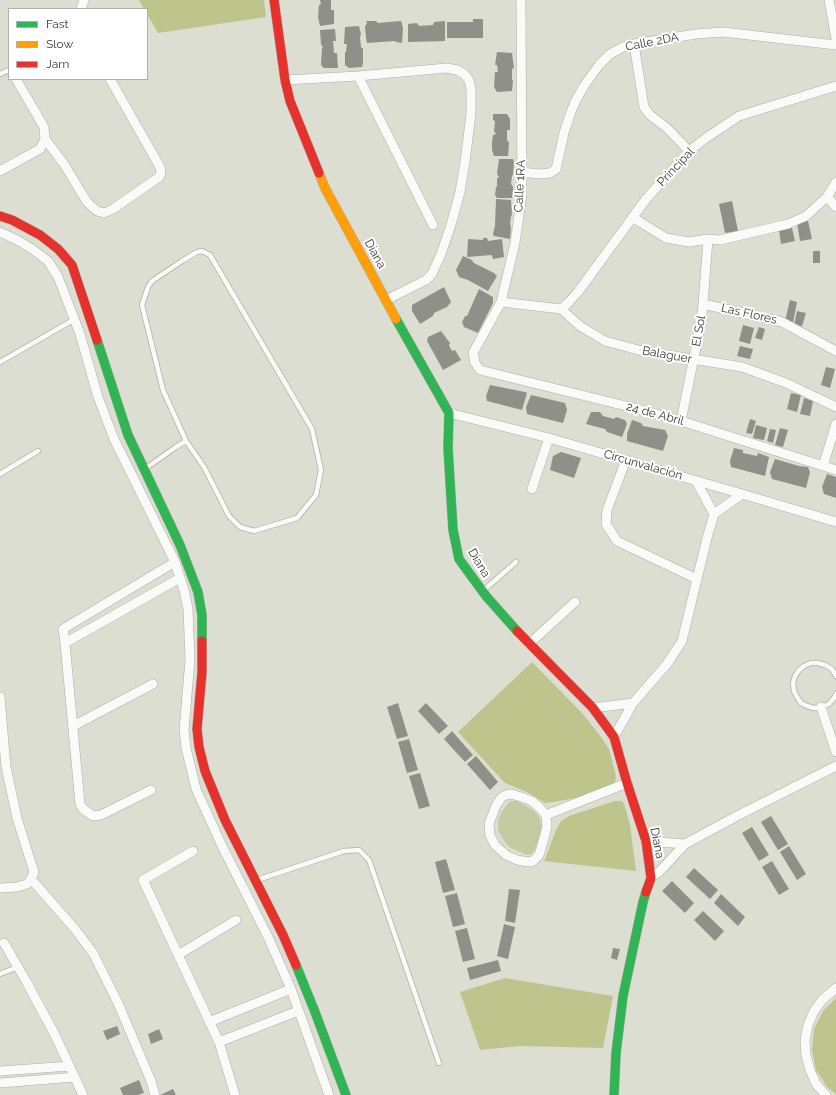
<!DOCTYPE html>
<meta charset="utf-8">
<style>
body{margin:0}
#map{position:relative;width:836px;height:1095px;overflow:hidden;background:#dcded2;font-family:Raleway,sans-serif}
canvas{display:block}
.legend{position:absolute;left:8px;top:8px;width:140px;height:72px;box-sizing:border-box;background:#fff;border:1px solid #afb0ac;margin:0;padding:5px 7px;list-style:none;font-size:12px;color:#373930}
.legend li{display:flex;align-items:center;gap:8px;height:20px}
.legend b{width:20px;border:1px solid #afb0ac}
</style>
<div id="map">
<canvas width="836" height="1095"></canvas>
<ul class="legend">
<li><b style="height:5px;background:#30b455"></b>Fast</li>
<li><b style="height:5px;background:#ff9f0a"></b>Slow</li>
<li><b style="height:5px;background:#e5322d"></b>Jam</li>
</ul>
</div>
<script>
const ctx = document.querySelector('canvas').getContext('2d');
ctx.lineJoin = 'round';
function paint(path, color) { ctx.fillStyle = color; ctx.fill(path, 'evenodd'); }
const shape = rows => new Path2D(rows.map(r => 'M' + r).join(''));
function stroke(path, color, width, dash) { ctx.strokeStyle = color; ctx.lineWidth = width; ctx.lineCap = dash ? 'butt' : 'round'; ctx.setLineDash(dash || []); ctx.stroke(path); }
function write(font, color, halo, rows, align = 'center') {
  ctx.font = font + ' Raleway,sans-serif'; ctx.lineWidth = 4; ctx.setLineDash([]); ctx.textBaseline = 'middle'; ctx.strokeStyle = halo; ctx.fillStyle = color; for (const [text, x, y, turn = 0] of rows) {
    ctx.save(); ctx.translate(x, y); ctx.rotate((+turn || 0) * Math.PI / 180); ctx.textAlign = isNaN(turn) ? turn : align; if (halo) ctx.strokeText(text, 0, 0); ctx.fillText(text, 0, 0); ctx.restore();
  }
}
paint(shape([
 [512,801,517,801,533,810,538,815,540,820,542,828,541,835,534,851,531,854,527,855,522,853,509,847,504,841,498,830,498,821,501,813,509,802]
]), '#c4cba3');
paint(shape([
 [139,0,264,0,266,17,158,33,147,14,147,9,144,9],
 [532,662,582,713,601,737,609,749,616,776,615,782,609,786,575,798,554,802,545,803,529,793,505,783,458,732],
 [615,801,621,801,624,803,630,825,636,871,543,861,545,859,556,830,561,821,569,816],
 [505,978,613,996,603,1048,520,1046,480,1050,460,992],
 [836,998,836,1094,827,1087,816,1070,812,1050,814,1029,823,1011]
]), '#bdc58d');
paint(shape([
 [320,0,331,0,331,10,334,10,334,24,320,26,318,17,319,5,321,4],
 [473,19,483,19,483,38,447,38,447,22,473,22],
 [366,21,376,21,378,23,401,21,403,28,402,43,396,42,395,41,367,43,366,38,365,26,367,24],
 [445,21,445,41,408,42,408,24,417,23,419,26,433,25,434,22],
 [359,26,361,34,360,37,361,47,363,49,363,63,362,67,349,68,345,65,345,52,346,52,347,44,344,44,345,27],
 [335,29,336,41,333,41,334,53,337,53,338,68,324,68,321,65,322,48,323,48,321,44,320,30],
 [497,52,512,53,514,68,512,69,512,79,513,81,512,91,497,92,494,87,495,72,498,72,497,65,495,65],
 [493,114,507,114,510,119,510,130,507,130,507,140,509,143,508,156,494,156,492,150,492,142,493,135,496,134,494,131,495,121,493,120],
 [499,159,513,159,514,162,513,175,512,176,511,184,513,187,513,198,497,198,495,195,496,187,497,187,497,178,499,178,497,173],
 [496,199,511,200,512,215,511,216,510,224,511,227,510,239,494,236,493,234,495,225],
 [732,201,738,231,725,233,719,204],
 [808,221,812,239,800,241,797,223],
 [792,228,795,241,781,244,779,230],
 [483,238,487,238,488,241,502,239,504,257,493,259,492,255,467,257,468,239,483,240],
 [813,251,820,251,820,263,813,263],
 [463,256,472,260,474,263,494,273,497,276,488,291,468,280,459,277,456,270],
 [444,287,451,302,447,307,434,313,433,316,420,324,412,311,412,305],
 [479,289,493,297,493,303,478,333,464,327,462,322,465,316,467,316],
 [790,300,797,302,793,323,785,321],
 [797,311,806,313,802,326,794,325],
 [743,325,754,328,750,344,739,341],
 [759,327,765,329,762,340,755,338],
 [441,331,450,343,449,345,452,351,455,350,461,360,443,370,427,341,428,337],
 [740,346,753,349,750,359,737,356],
 [826,367,835,369,830,388,821,385],
 [490,385,525,392,527,393,522,410,487,401,486,396],
 [791,393,801,395,797,412,787,409],
 [531,395,565,403,567,410,563,423,527,414,526,407],
 [804,398,813,401,810,416,800,414],
 [591,412,600,412,603,416,614,419,616,417,625,420,627,424,622,437,607,432,605,429,586,424],
 [750,419,756,421,752,434,746,433],
 [632,420,641,423,643,426,665,430,668,436,663,451,627,441,627,434],
 [756,425,767,428,764,440,753,438],
 [780,428,788,430,783,447,775,445],
 [770,429,776,430,773,443,767,441],
 [734,448,743,450,743,453,757,456,758,453,769,457,765,476,731,467,730,461],
 [561,452,581,458,574,478,550,470,553,456],
 [775,459,799,466,808,467,810,472,806,488,772,479,770,472],
 [827,474,836,477,836,498,824,494,822,487],
 [398,703,408,736,397,739,387,707],
 [426,703,448,726,439,734,418,711],
 [452,731,473,755,465,762,444,739],
 [409,739,418,770,407,773,398,742],
 [476,756,498,782,490,790,467,764],
 [420,773,430,806,419,809,409,776],
 [771,816,788,844,778,850,761,822],
 [752,827,769,855,759,861,742,833],
 [789,846,806,874,797,880,780,852],
 [446,859,455,890,443,893,435,862],
 [772,861,789,889,779,895,762,867],
 [694,868,718,890,710,899,686,877],
 [672,881,694,903,685,913,662,891],
 [509,889,520,890,515,923,505,921],
 [457,893,465,924,453,927,445,896],
 [721,894,745,917,738,926,714,903],
 [703,911,724,931,715,941,694,920],
 [504,924,515,927,508,959,497,956],
 [467,928,475,959,463,962,455,931],
 [613,948,620,949,617,960,611,958],
 [498,960,501,971,470,980,467,968],
 [117,1026,120,1034,107,1040,103,1031],
 [159,1029,163,1039,151,1044,148,1034],
 [139,1080,144,1093,138,1095,123,1095,120,1088],
 [173,1089,176,1095,160,1095]
]), '#8f9088');
const lane = shape([
 [0,74,9,70],
 [0,362,75,319],
 [146,468,176,447,186,441,204,467,229,516,240,527,254,531,297,518,316,495,321,470,312,429,210,255,202,251,197,252,182,261,152,281,148,287,142,305,163,390,186,441],
 [0,474,38,451],
 [484,590,516,562],
 [836,676,832,669,825,665,818,663,811,663,804,666,799,670,795,676,793,683,794,691,797,697,801,703,807,706,814,708,821,707,829,704,834,698,836,694],
 [257,880,344,851,359,850,369,860,439,1063],
 [0,974,18,967]
]);
const street = shape([
 [521,0,522,194,515,243,501,302,473,353,475,363,480,370,638,409,681,421,836,470],
 [829,0,836,39],
 [81,9,84,0],
 [634,44,644,107,650,115,667,128,689,151],
 [358,76,433,225],
 [285,80,358,76,447,68,457,70,464,74,469,80,471,89,471,114,465,162,460,192,451,225,441,254,432,274,426,280,386,300],
 [45,139,64,164,87,202,97,211,104,213,113,209,159,177,161,173,160,167,110,79],
 [0,171,40,149,45,139,44,127,16,79],
 [522,172,538,174,550,173,556,169,564,133,571,112,576,100,584,86,599,65,610,54,623,47,634,44,696,34,723,32,836,45],
 [827,197,836,207],
 [633,217,640,222,666,238,689,242,708,239,720,240,788,224,806,216,827,197,836,182],
 [0,232,17,240,32,249,48,261,58,277,80,334,98,397,114,439,175,562,184,590,188,609,190,659,184,730,186,748,196,789,222,846,268,937,291,989,329,1095],
 [501,302,561,309,580,326,605,341,642,351,742,367,786,383,836,407],
 [703,304,782,322,836,351],
 [561,309,567,304,578,292,646,199,689,151,706,138,739,116,836,86],
 [449,413,549,438,742,494,836,522],
 [681,421,701,323,703,304,708,239],
 [626,460,607,510,606,524,617,541,697,579],
 [823,466,836,424],
 [696,481,714,514],
 [532,489,549,438],
 [65,643,180,578],
 [529,644,575,602],
 [0,697,6,767,17,818,34,872,31,879,27,884,17,887,0,888],
 [821,707,836,752],
 [593,708,633,703],
 [73,726,153,684],
 [614,737,633,703,667,664,682,641,707,538,714,514,742,494],
 [151,790,101,815,93,816,83,809,80,804,65,643,63,629,175,562],
 [511,794,518,796,532,801,540,808,546,815,547,827,542,845,539,855,533,861,528,862,517,860,506,855,495,845,490,835,489,824,495,808,498,802,502,797,506,795,511,794],
 [546,815,627,783],
 [646,841,685,844],
 [193,851,143,880,219,1042,235,1095],
 [651,878,661,870,685,844,737,816,836,766],
 [31,879,75,929,93,953,118,1003,151,1081,155,1095],
 [4,943,26,981,55,1035,83,1095],
 [178,955,236,920],
 [209,1022,291,989],
 [219,1042,298,1011],
 [0,1071,70,1066],
 [0,1083,75,1077],
 [826,1095,816,1084,810,1070,806,1055,805,1040,808,1025,814,1011,823,999,836,988]
]);
const fast = shape([
 [396,319,449,413,448,448,453,530,459,559,486,596,517,631],
 [97,340,128,435,180,545,198,592,202,615,202,641],
 [296,965,315,1012,346,1095],
 [614,1095,616,1053,623,996,643,902,646,892]
]);
const slow = shape([
 [319,173,325,188,396,319]
]);
const jam = shape([
 [274,0,285,80,290,101,319,173],
 [0,216,12,220,40,235,58,249,72,265,97,340],
 [517,631,593,708,614,737,627,783,646,841,651,878,646,892],
 [202,641,202,672,197,729,199,747,205,771,225,820,283,935,296,965]
]);
stroke(lane, '#adafa6', 6);
stroke(street, '#adafa6', 10);
stroke(fast, '#adafa6', 10);
stroke(slow, '#adafa6', 10);
stroke(jam, '#adafa6', 10);
stroke(lane, '#fafaf8', 4.5);
stroke(street, '#fafaf8', 9);
stroke(fast, '#30b455', 9);
stroke(slow, '#ff9f0a', 9);
stroke(jam, '#e5322d', 9);
write('12px', '#373930', '#fff', [
 ["Calle 2DA",652,42,-11],
 ["Principal",676,167,-47],
 ["Calle 1RA",520,186,-87],
 ["Diana",375,254,61],
 ["Las Flores",749,314,13],
 ["El Sol",699,331,-80],
 ["Balaguer",667,355,10],
 ["24 de Abril",655,414,15],
 ["Circunvalación",643,465,16],
 ["Diana",479,563,59],
 ["Diana",657,843,78]
]);
</script>
